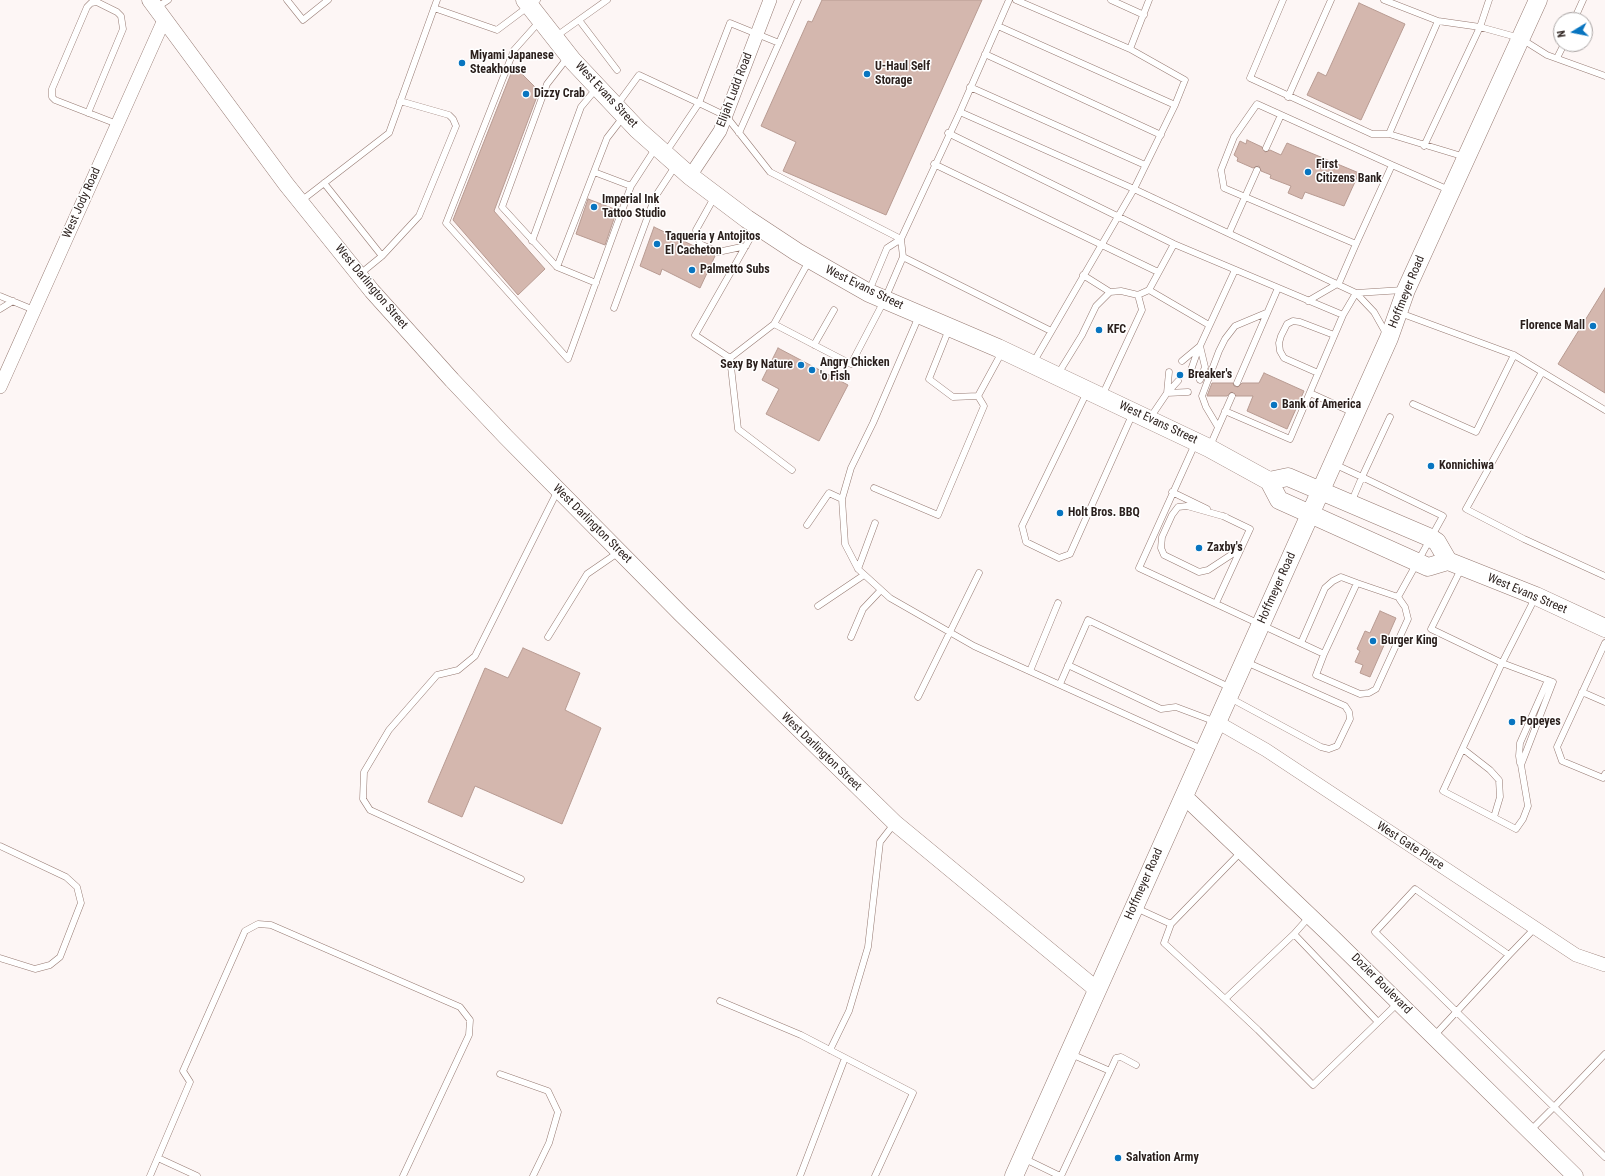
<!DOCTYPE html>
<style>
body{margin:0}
#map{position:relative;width:1605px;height:1176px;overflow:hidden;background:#fdf6f5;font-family:"Roboto Condensed",sans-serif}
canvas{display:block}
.north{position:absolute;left:1553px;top:12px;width:40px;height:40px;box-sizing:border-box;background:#fff;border:1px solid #aaa5a4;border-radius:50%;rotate:260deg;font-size:11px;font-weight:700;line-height:16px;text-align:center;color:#2a1f1c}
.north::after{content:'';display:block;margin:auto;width:14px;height:18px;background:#0875c0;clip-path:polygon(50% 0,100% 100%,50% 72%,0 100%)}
</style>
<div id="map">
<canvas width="1605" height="1176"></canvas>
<div class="north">N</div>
</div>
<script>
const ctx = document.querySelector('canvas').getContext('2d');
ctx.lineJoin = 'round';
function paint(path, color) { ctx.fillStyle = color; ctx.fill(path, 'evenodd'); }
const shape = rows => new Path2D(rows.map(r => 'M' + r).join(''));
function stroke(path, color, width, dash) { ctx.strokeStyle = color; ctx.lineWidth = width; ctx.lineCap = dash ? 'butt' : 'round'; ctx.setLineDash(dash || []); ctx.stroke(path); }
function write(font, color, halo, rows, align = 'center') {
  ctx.font = font + ' "Roboto Condensed",sans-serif'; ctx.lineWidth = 3; ctx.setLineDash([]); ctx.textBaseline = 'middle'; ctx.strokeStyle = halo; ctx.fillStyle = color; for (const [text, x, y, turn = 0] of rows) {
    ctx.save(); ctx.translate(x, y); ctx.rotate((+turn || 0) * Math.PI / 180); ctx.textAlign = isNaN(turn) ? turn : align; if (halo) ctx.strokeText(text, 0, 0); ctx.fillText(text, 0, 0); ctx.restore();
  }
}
const building = shape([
 [822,0,982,0,886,215,783,171,796,142,761,126,808,21,812,22,822,0],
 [1359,3,1405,24,1361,120,1307,95,1318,72,1326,76,1359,3],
 [514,66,539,91,494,211,545,269,518,295,453,220,514,66],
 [1247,140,1262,147,1265,152,1270,150,1281,155,1287,143,1359,173,1344,206,1305,192,1302,199,1288,193,1291,186,1270,178,1271,175,1261,171,1259,166,1253,168,1237,161,1238,158,1234,155,1240,141,1246,144,1247,140],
 [588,199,617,210,605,245,576,234,588,199],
 [654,227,715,256,700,288,662,269,660,275,640,266,654,227],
 [1605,288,1605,393,1558,364,1605,288],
 [778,348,848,385,819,441,766,414,779,389,762,380,778,348],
 [1264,373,1304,391,1287,429,1247,411,1253,396,1236,396,1232,392,1227,396,1207,396,1212,383,1233,383,1234,386,1238,387,1242,383,1259,383,1264,373],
 [1380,611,1396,618,1370,677,1360,673,1363,665,1355,662,1360,651,1357,649,1365,631,1370,633,1380,611],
 [523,648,580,673,565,710,601,728,562,824,475,786,462,817,428,802,485,668,508,678,523,648]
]);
paint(building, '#d4b7ae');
stroke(building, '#b89b92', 1);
const service = shape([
 [287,0,303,20,328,0],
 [1016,0,1130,49],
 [1111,0,1144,15],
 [1283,0,1250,78,1372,134,1389,134],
 [1384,0,1438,21,1480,27,1520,38,1547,55,1605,76],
 [156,8,168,0],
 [434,8,497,30,537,0],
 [579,20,617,70],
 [1574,20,1583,0],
 [1438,21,1389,134,1465,157],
 [539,22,514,50,446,223,568,359,631,186,655,149],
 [998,26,1175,105],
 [555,37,607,0],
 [779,43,730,23,699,103,726,116,770,172,901,239,960,112,1009,0],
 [985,54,1161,135],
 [568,57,547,84,502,207,557,267,596,283],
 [1557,58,1564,44],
 [970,87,1145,165],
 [1288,97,1331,0],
 [617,105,639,75,699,103,666,152],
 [960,112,1134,189,1356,293,1343,315,1290,439,1225,411],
 [88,113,123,29,121,16,117,12,97,2,91,3,87,7,52,89,52,97,55,100,117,124],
 [739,133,798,0],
 [948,133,1174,244,1343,315],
 [1424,146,1480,27,1489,0],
 [1266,148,1281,115],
 [934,164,1158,272],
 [1392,165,1356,244,1224,188,1221,170,1234,137,1257,104,1392,165,1449,190],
 [594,172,631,186],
 [324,183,382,256,360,274],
 [715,196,696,230,700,244,718,252,746,246],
 [301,201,389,133,437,0],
 [756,228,695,335,730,358,774,324,809,261],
 [1229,233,1257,170],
 [532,241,581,107,596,89],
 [382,256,419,216,456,126,453,119,449,115,400,101],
 [903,257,1051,331],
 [557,267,607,138,624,116],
 [1083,275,1110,292],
 [1149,290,1174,244],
 [0,296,34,310],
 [1308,301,1339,283,1356,244],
 [614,308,655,197,676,165],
 [0,309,13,301],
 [1400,313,1514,355,1605,410],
 [919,316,873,423,851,468,842,499,845,544,858,569,890,598,974,646,1204,750],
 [774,324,851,364,885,299,903,257,901,239,887,248,869,291],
 [949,329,929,379,953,397,978,396,1002,352],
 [1387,335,1374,312,1356,293,1403,290],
 [814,345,834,310],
 [1200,346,1205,367,1200,380],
 [730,358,738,429,792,470],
 [1182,361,1200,346,1235,270],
 [1033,363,1134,189,1175,105,1185,80,1130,49,1149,0],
 [1191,370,1199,347],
 [1542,372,1466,509,1524,539,1605,576],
 [1318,373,1284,358,1280,351,1279,343,1281,336,1287,324,1293,321,1300,322,1334,335],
 [1058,374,1082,335,1096,306,1110,292,1121,291,1138,295,1149,290,1209,325],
 [1237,383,1278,288],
 [1087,392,1022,526,1026,542,1059,558,1070,554,1133,413],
 [1167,393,1188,392],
 [1167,393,1178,381],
 [1310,393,1354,413],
 [1102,396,1142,310,1138,295],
 [1413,404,1476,432,1514,355],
 [1150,418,1167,393,1169,372],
 [1218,427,1206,407,1202,396,1219,351,1225,339,1235,326,1266,313],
 [1195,444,1139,568,1324,654,1357,583,1398,597,1443,516,1362,477,1390,417],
 [1210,446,1232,396],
 [1334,464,1362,477,1351,503],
 [874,488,938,515,984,406,978,396],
 [1172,492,1207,509],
 [1226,517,1187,506,1178,507,1172,515,1162,537,1161,548,1164,555,1199,572,1208,570,1240,549],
 [807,525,829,493,842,499],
 [858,569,875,523],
 [1461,569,1431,629,1502,663,1535,598],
 [1216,603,1250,529,1223,516],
 [818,606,864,575],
 [548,637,587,574,619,552],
 [851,637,863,609,881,590],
 [1301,643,1325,588,1333,581,1341,577,1357,583],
 [1605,643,1557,747,1562,761,1603,778,1605,774],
 [1324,654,1316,675,1360,694,1369,693,1376,689,1408,619,1405,607,1398,597],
 [1502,663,1553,682,1521,765,1528,806,1523,819,1516,829,1443,791,1502,663],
 [1068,665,1161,709,1176,707,1216,722],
 [1030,671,1058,603],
 [1060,684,1088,620,1231,688],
 [1582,692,1605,702],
 [918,697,979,573],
 [1230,698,1321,747,1329,749,1337,746,1350,719,1349,712,1345,706,1246,662],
 [1463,749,1490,770,1499,780,1500,797,1494,817],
 [1520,763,1519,756,1520,743,1548,680],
 [0,846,66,877,77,887,81,903,60,957,50,965,35,969,0,958],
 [1241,852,1171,924,1164,943,1225,999,1294,934,1310,916],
 [521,879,370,810,363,799,364,772,389,730,437,675,458,670,475,656,557,492],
 [1136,908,1171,924],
 [1294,934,1378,1022],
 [1225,999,1258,1030,1313,1085,1398,1003],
 [720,1001,801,1035,913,1093,875,1176],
 [1434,1036,1509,955],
 [830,1050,849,1011,868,947,880,842,894,824],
 [1605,1054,1554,1107,1605,1157],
 [1110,1071,1116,1058,1121,1057,1136,1065],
 [500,1074,548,1091,558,1112,549,1143,533,1176],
 [1531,1130,1554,1107,1375,932,1415,889,1509,955,1535,928],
 [158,1158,197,1176],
 [1023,1158,1060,1176],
 [150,1176,190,1082,183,1071,245,931,258,924,271,925,460,1007,470,1020,469,1035,403,1176],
 [800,1176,845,1058],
 [1061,1176,1110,1071,1071,1054]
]);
const minor = shape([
 [690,176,720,131,770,0],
 [0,387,164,20],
 [1217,722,1266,750,1576,955,1605,965]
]);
const tertiary = shape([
 [150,0,286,184,372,291,452,380,506,437,681,614,895,823,1096,989],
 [1184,796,1333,938,1575,1176]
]);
const secondary = shape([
 [525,0,573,61,638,130,690,176,747,219,797,252,869,293,998,348,1209,448,1269,481,1279,500,1428,567,1448,561],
 [1269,481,1288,477,1431,538,1437,542,1448,561,1536,596,1605,628],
 [1014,1176,1389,338,1406,290,1538,0]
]);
stroke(service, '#967a72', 7);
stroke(minor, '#967a72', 14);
stroke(tertiary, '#967a72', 17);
stroke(secondary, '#967a72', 19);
stroke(service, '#fff', 6);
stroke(minor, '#fff', 13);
stroke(tertiary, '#fff', 16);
stroke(secondary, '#fff', 18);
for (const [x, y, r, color] of [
 [462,63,4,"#0875c0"],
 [867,74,4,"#0875c0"],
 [526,94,4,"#0875c0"],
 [1308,172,4,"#0875c0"],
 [594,207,4,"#0875c0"],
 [657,244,4,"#0875c0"],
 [692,270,4,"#0875c0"],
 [1593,326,4,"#0875c0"],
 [1099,330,4,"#0875c0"],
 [801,365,4,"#0875c0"],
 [812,370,4,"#0875c0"],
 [1180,375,4,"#0875c0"],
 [1274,405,4,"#0875c0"],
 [1431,466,4,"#0875c0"],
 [1060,513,4,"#0875c0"],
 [1199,548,4,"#0875c0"],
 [1373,641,4,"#0875c0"],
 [1512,722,4,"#0875c0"],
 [1118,1158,4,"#0875c0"]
]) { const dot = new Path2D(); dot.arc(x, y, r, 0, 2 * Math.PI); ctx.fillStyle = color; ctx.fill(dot); stroke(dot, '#fff', 1.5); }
write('bold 12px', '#2a1f1c', '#fff', [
 ["Miyami Japanese",470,56],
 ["Steakhouse",470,70],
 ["U-Haul Self",875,67],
 ["Storage",875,81],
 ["Dizzy Crab",534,94],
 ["First",1316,165],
 ["Citizens Bank",1316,179],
 ["Imperial Ink",602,200],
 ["Tattoo Studio",602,214],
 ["Taqueria y Antojitos",665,237],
 ["El Cacheton",665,251],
 ["Palmetto Subs",700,270],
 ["Florence Mall",1585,326,"right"],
 ["KFC",1107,330],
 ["Angry Chicken",820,363],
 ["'o Fish",820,377],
 ["Sexy By Nature",793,365,"right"],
 ["Breaker's",1188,375],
 ["Bank of America",1282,405],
 ["Konnichiwa",1439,466],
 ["Holt Bros. BBQ",1068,513],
 ["Zaxby's",1207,548],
 ["Burger King",1381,641],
 ["Popeyes",1520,722],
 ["Salvation Army",1126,1158]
], 'left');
write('12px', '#2a1f1c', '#fff', [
 ["Elijah Ludd Road",735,90,-69],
 ["West Evans Street",606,95,47],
 ["West Jody Road",82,203,-66],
 ["West Darlington Street",371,287,50],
 ["West Evans Street",864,288,26],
 ["Hoffmeyer Road",1407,292,-68],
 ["West Evans Street",1158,423,25],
 ["West Darlington Street",592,524,45],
 ["Hoffmeyer Road",1277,588,-66],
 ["West Evans Street",1527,594,23],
 ["West Darlington Street",821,752,44],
 ["West Gate Place",1410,846,33],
 ["Hoffmeyer Road",1144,884,-66],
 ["Dozier Boulevard",1381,984,45]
]);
</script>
